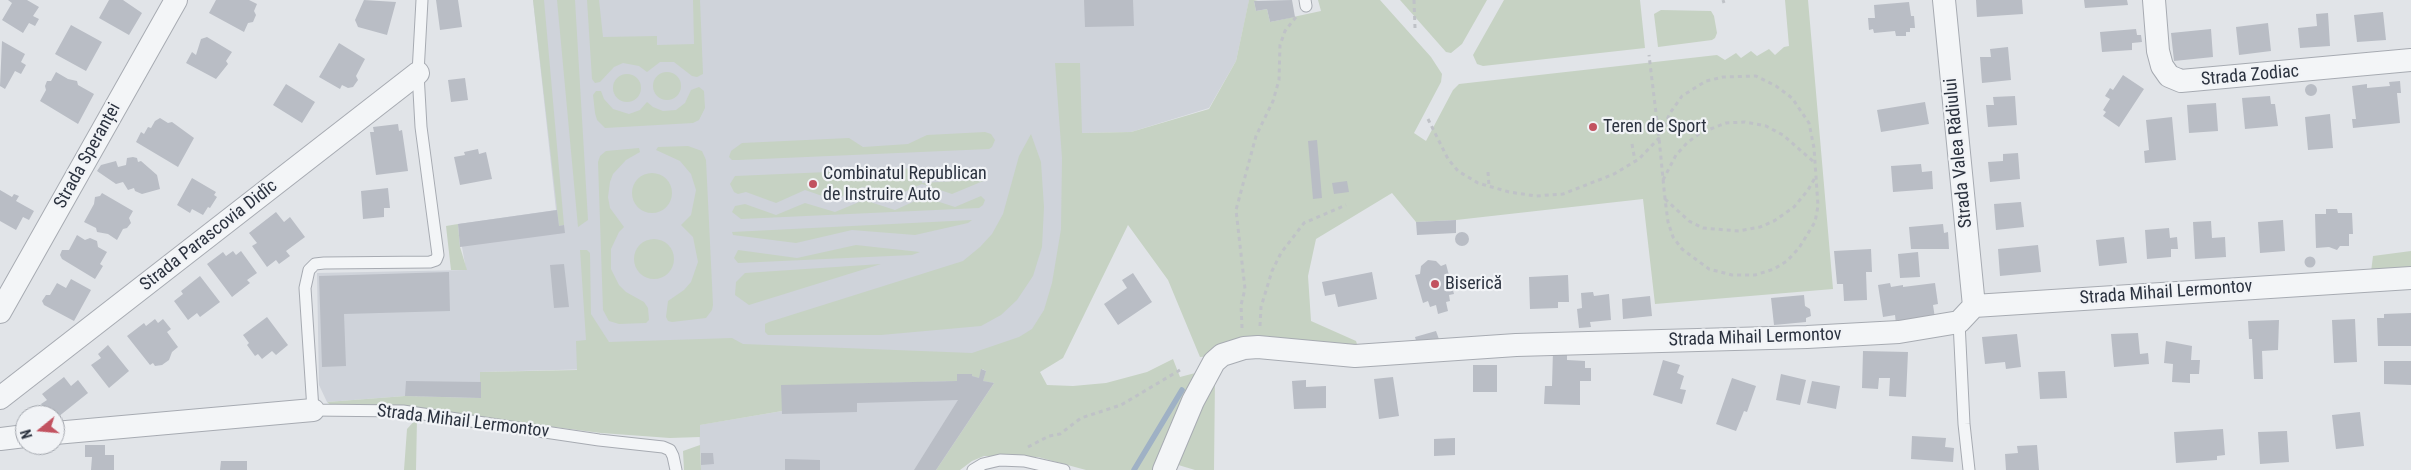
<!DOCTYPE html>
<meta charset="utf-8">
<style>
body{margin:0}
#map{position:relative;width:2411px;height:470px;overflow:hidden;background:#e1e4e8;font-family:"Roboto Condensed",sans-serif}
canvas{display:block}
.north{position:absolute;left:15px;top:405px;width:50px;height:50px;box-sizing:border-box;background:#f1f3f6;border:1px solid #a2a6ad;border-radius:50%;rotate:253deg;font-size:14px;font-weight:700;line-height:20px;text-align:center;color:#2b323f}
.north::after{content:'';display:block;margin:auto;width:18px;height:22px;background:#c25260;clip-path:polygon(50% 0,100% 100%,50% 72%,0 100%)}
</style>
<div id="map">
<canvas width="2411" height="470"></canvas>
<div class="north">N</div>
</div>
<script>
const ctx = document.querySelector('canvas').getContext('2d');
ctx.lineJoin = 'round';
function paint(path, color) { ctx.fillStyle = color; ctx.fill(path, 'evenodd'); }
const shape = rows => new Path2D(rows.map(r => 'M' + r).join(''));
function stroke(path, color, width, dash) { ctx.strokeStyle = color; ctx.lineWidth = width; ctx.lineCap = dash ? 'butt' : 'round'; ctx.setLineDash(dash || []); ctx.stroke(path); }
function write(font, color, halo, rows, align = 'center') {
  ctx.font = font + ' "Roboto Condensed",sans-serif'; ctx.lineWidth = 4.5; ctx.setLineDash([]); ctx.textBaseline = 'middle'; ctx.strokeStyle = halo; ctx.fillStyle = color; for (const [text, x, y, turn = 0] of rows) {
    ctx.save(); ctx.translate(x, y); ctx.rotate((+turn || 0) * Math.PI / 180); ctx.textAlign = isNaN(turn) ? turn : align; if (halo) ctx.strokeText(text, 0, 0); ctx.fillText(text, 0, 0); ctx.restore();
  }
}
paint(shape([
 [533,0,1249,0,1249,1,1236,61,1209,108,1131,132,1082,133,1051,332,978,359,480,372,481,398,405,396,327,402,319,385,317,273,466,270,458,224,556,210],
 [981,369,986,371,994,383,936,470,701,470,699,425,782,411,854,384,957,381,957,374,972,374]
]), '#cfd3da');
paint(shape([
 [533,0,544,0,564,225,559,226],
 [557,0,575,0,588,220,578,227],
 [587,0,599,0,603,37,657,36,657,45,694,44,693,0,700,0,703,74,697,77,692,76,674,62,660,62,647,72,639,66,623,63,614,67,600,82,595,83,592,79],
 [1249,0,1258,0,1254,1,1256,11,1267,9,1270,22,1321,11,1318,0,1380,0,1431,57,1442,74,1441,82,1414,133,1426,141,1453,90,1459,84,1717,55,1725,60,1736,53,1741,58,1751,51,1757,56,1769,49,1775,55,1784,47,1789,46,1785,0,1808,0,1833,289,1655,304,1643,199,1456,220,1416,222,1392,193,1316,239,1308,276,1311,321,1356,341,1358,347,1200,357,1168,280,1128,225,1063,358,1040,372,1047,385,1073,386,1106,383,1147,372,1173,359,1180,377,1199,372,1155,470,1086,470,1038,457,984,456,972,461,960,470,936,470,994,383,983,381,986,371,982,369,979,378,972,376,971,374,958,374,957,381,854,384,782,411,700,425,700,437,670,438,601,433,398,407,332,406,327,402,405,396,480,398,480,372,577,370,576,341,586,340,580,250,587,250,590,253,591,314,609,342,732,338,743,344,972,353,1019,337,1032,329,1044,310,1052,283,1061,229,1062,158,1055,63,1080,63,1082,133,1131,132,1209,109,1236,61],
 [1400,0,1487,0,1462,44,1451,53,1446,52],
 [1504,0,1640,0,1645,48,1483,66,1477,64,1473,55],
 [1661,10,1711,11,1714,16,1717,33,1715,38,1712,40,1658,47,1654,14],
 '653 86a14 14 0 1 1 28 0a14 14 0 1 1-28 0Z',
 '613 88a14 14 0 1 1 28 0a14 14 0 1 1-28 0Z',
 [699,87,704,91,705,108,699,120,693,123,605,128,597,120,595,113,593,95,596,91,601,91,604,99,613,109,629,114,640,110,647,102,653,107,663,111,676,110,685,103,691,90],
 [985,132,991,134,995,140,992,147,989,149,738,160,732,160,729,157,731,151,742,143,849,138,863,147,908,144,927,135],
 [1031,134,1041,162,1044,207,1042,247,1033,276,1017,300,1001,315,981,326,881,335,768,335,765,332,765,324,769,322,963,261,980,247,992,234,1003,214,1019,156],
 [688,146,702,151,706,160,713,305,712,310,706,318,672,322,668,321,666,317,668,301,684,290,691,282,698,262,693,237,681,225,691,215,696,190,691,174,680,161,656,150,658,147],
 [639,148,640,152,626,160,613,174,610,182,608,197,610,208,624,227,619,232,611,249,611,269,619,285,626,292,644,302,648,308,649,320,646,323,619,324,609,321,603,310,598,162,600,156,606,151],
 [921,168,922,183,988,179,952,194,922,184,893,197,863,187,834,200,805,190,776,203,746,192,738,194,734,192,730,184,735,176],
 '632 193a20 20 0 1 1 40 0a20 20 0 1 1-40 0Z',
 [981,196,985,200,983,205,979,208,741,219,732,212,735,206,745,204,776,215,805,203,835,212,864,200,895,210,924,197,955,207],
 [972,220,968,223,915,235,852,230,796,243,733,235,732,232],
 [458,224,460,247,467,270,451,270,446,226],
 '634 259a20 20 0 1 1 40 0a20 20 0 1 1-40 0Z',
 [856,245,920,252,912,255,738,263,734,258,738,250,797,258],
 [2411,251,2411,271,2371,272,2373,256],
 [881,264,749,305,735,295,736,282,745,273],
 [1215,378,1214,470,1195,470,1175,464],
 [417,418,416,470,404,470,407,429],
 [700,445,701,470,684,470,683,451]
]), '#c6d2c3');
stroke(shape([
 [1134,470,1182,390]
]), '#9fb1c5', 5.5);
paint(shape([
 [8,0,27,0,39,7,33,16,39,19,35,26,29,23,23,33,2,20,12,3],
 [109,0,123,0,142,13,129,35,99,18],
 [216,0,249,0,257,4,254,11,256,15,253,22,248,23,244,32,209,13],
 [364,0,396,2,387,35,358,27,355,20],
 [436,0,458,0,462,27,440,30],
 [1084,0,1133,0,1134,26,1085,27],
 [1292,0,1295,17,1270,22,1267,9,1256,11,1254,1],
 [1976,0,2022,0,2023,14,1977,17],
 [2084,0,2127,0,2128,5,2085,8],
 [1909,2,1911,16,1914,16,1915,28,1910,28,1910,32,1906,32,1906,36,1896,36,1895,31,1874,33,1873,29,1869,30,1868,18,1875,18,1874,5],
 [2383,12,2386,40,2357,42,2354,15],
 [2328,13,2330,46,2300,48,2298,28,2317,26,2316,14],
 [2268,23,2271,51,2239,55,2236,27],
 [71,25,102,42,86,71,55,54],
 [2136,29,2137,35,2141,35,2142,42,2132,43,2132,50,2102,52,2100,32],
 [2211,29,2213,57,2174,61,2171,33],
 [207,37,232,52,226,61,228,64,216,79,186,63,192,52,196,55,201,39],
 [2,41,25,54,21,62,26,65,21,74,15,71,5,89,0,86],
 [339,43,365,59,356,76,358,80,353,87,348,88,342,85,340,89,319,77],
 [2008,47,2011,80,1982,83,1980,57,1991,57,1990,49],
 [56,72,68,79,77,81,78,85,94,94,78,124,40,101,46,90,45,86,47,81,51,81],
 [2123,75,2144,89,2119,127,2103,116,2106,112,2103,110,2110,99,2105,96,2110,88,2113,90],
 [465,78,468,100,451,102,448,80],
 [2400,81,2401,93,2397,93,2400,123,2353,128,2352,119,2356,119,2352,86,2367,84,2367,88,2390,86,2389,82],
 '2305 90a6 6 0 1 1 12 0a6 6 0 1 1-12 0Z',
 [286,84,315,102,302,123,273,105],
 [2015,96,2017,125,1988,127,1986,105,1994,105,1993,97],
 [2270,96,2271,104,2275,104,2278,126,2245,129,2242,98],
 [1925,102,1929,124,1881,132,1877,110],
 [2216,103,2218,131,2189,133,2187,105],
 [2330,114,2333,148,2308,150,2305,117],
 [2172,117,2176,160,2145,163,2144,151,2149,150,2146,120],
 [160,118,168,123,172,122,194,138,178,167,136,142,141,132,144,134,148,127,151,128,155,121],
 [398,124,399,131,402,130,408,171,376,175,370,132,374,132,373,127],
 [1317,140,1322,198,1313,199,1308,141],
 [478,149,479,154,486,152,492,179,460,185,454,157,465,155,464,152],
 [2018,153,2020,179,1990,182,1988,162,2003,161,2003,154],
 [133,157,137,158,138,162,141,161,157,175,160,189,142,194,135,191,134,188,128,190,123,182,116,184,97,171,101,165,116,161,118,167,126,165,127,158],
 [1921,164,1922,172,1932,171,1933,189,1893,192,1891,166],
 [192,178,216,192,214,195,217,197,210,208,208,207,203,215,192,209,190,213,177,205],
 [1347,181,1349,192,1334,194,1332,183],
 [388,188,390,208,384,208,384,217,363,219,361,191],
 [0,190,12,197,14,194,19,196,16,201,34,211,29,220,23,217,16,230,0,221],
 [102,193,133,211,129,218,131,223,127,228,123,229,117,240,108,234,97,232,96,228,84,222,94,204,95,197,100,196],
 [2021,202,2024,227,1996,230,1994,204],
 [2326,209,2337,209,2338,213,2352,213,2353,234,2349,234,2349,246,2340,246,2337,250,2329,247,2316,248,2315,214,2326,214],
 [557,210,559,226,564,225,565,233,460,247,458,224],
 [276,212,284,222,290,217,305,237,286,251,290,256,279,264,276,260,267,267,252,246,257,243,249,233],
 [1456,220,1456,233,1417,235,1416,222],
 [2283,220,2285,251,2260,253,2258,222],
 [2211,221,2212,238,2225,237,2226,257,2195,259,2193,222],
 [1943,224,1944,233,1948,232,1949,249,1911,249,1909,227],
 [2169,228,2170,238,2177,237,2178,249,2171,249,2171,257,2147,259,2145,230],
 '1455 239a7 7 0 1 1 14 0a7 7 0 1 1-14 0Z',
 [77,235,85,240,90,238,97,241,98,247,107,252,100,264,103,266,95,279,62,259,60,255,62,250,69,250],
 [2124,237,2127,263,2099,266,2096,240],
 [2038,245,2041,272,2000,276,1998,249],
 [1871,249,1872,272,1866,272,1867,300,1844,301,1843,284,1837,284,1834,251],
 [233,251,236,255,241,251,257,273,247,280,250,283,232,297,207,264,223,252,226,256],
 [1918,252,1920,277,1900,278,1898,254],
 '2304.5 262a5.5 5.5 0 1 1 11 0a5.5 5.5 0 1 1-11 0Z',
 [1428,260,1436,261,1441,266,1446,264,1454,294,1449,295,1450,301,1446,302,1448,311,1438,314,1436,305,1430,307,1428,301,1423,303,1415,275,1420,274,1421,266],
 [564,264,569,307,554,308,550,265],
 [449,272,450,311,344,314,346,366,322,367,319,276],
 [1372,272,1377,299,1338,307,1335,294,1325,296,1322,282],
 [1133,273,1152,302,1118,325,1104,304,1127,288,1122,280],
 [1568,275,1569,302,1558,302,1558,308,1530,309,1529,277],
 [200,276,220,302,200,317,197,313,188,320,174,301,183,294,181,291],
 [71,279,91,290,74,321,44,305,42,301,46,295,50,295,57,283,66,288],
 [1890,283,1891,287,1903,285,1903,287,1935,283,1938,304,1933,305,1935,318,1896,324,1895,315,1883,317,1878,285],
 [1593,292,1594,296,1609,294,1611,320,1590,322,1591,327,1579,328,1577,309,1582,308,1581,293],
 [1804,295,1805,306,1810,309,1811,316,1806,318,1806,322,1774,325,1771,298],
 [1650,296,1652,316,1623,319,1622,299],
 [2411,313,2411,346,2378,346,2377,318,2384,318,2384,314],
 [267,317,288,345,276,355,272,351,262,359,258,354,255,356,247,345,249,343,243,335],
 [155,319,158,323,163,319,171,329,167,332,178,347,172,352,169,360,162,365,155,366,153,363,150,365,127,336,144,323,146,326],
 [2355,319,2357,362,2334,363,2332,320],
 [2279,320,2278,350,2262,351,2263,379,2254,379,2252,339,2249,339,2248,321],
 [1436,331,1440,342,1417,344,1415,337],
 [2138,333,2140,354,2148,353,2149,364,2114,367,2111,334],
 [2017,334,2021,367,2006,369,2005,362,1985,364,1982,337],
 [2166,341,2192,346,2191,360,2200,360,2199,374,2190,374,2190,383,2172,382,2173,364,2164,363],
 [108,345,129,371,109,388,91,365,101,358,98,354],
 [1553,350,1567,351,1567,360,1585,361,1585,368,1591,368,1591,381,1580,381,1580,405,1544,404,1545,386,1552,386],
 [1863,351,1908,352,1906,397,1889,396,1890,378,1879,378,1878,389,1862,388],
 [1663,360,1680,365,1677,373,1684,376,1680,389,1686,390,1682,404,1653,395],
 [2384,361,2411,361,2411,385,2384,384],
 [1473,365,1497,365,1497,392,1473,392],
 [981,369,986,371,983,381,994,383,936,470,914,470,958,400,857,403,857,412,782,414,781,385,957,381,957,374,972,374,972,376,979,378],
 [2065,371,2067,398,2040,399,2038,372],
 [1781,374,1806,380,1800,405,1776,400],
 [64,377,71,386,78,380,88,393,58,417,54,413,49,415,41,404,47,400,42,394],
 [1393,377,1399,416,1379,419,1374,379],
 [1732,378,1756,386,1747,412,1744,411,1736,431,1716,424],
 [1306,380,1306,387,1326,386,1326,408,1294,409,1292,381],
 [406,381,481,382,481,398,405,396],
 [1812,381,1840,386,1836,409,1807,403],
 [2360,412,2364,446,2336,449,2332,415],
 [2223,429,2225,455,2217,456,2217,460,2176,463,2174,432],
 [2287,431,2289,462,2260,464,2258,432],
 [1912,436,1946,438,1945,447,1954,448,1953,462,1911,459],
 [1455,438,1455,455,1434,456,1434,439],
 [85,445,105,445,105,455,114,455,114,470,91,470,92,457,85,457],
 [2037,445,2039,470,2006,470,2005,454,2018,453,2017,446],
 [701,453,713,453,714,464,701,465],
 [785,459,820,460,820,470,785,470],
 [221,461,247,461,247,470,220,470]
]), '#b9bdc5');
const lane = shape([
 [422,0,418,73,421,127,438,255,436,260,430,262,324,263,315,264,309,270,305,288,313,410,403,411,599,440,663,447,670,450,673,456,676,470],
 [1305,0,1306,6],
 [1959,322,1964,424,1969,470],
 [973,470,983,464,1000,460,1024,461,1064,470]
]);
const street = shape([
 [1944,0,1974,306],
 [2154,0,2158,51,2162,66,2169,76,2181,81,2411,60],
 [0,312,176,0],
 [0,398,418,73],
 [55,433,313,410],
 [0,439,25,436],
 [1164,470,1193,401,1214,362,1222,355,1244,348,1258,347,1355,356,1516,345,1807,337,1899,332,1959,322,1974,306,2411,278]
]);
stroke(lane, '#a7abb2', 13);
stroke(street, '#a7abb2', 24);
stroke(shape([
 [1414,0,1415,28],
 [1723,0,1724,3],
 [1428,119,1448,159,1458,171,1478,183,1509,192,1536,196,1563,194,1614,174,1639,159,1659,138,1670,113,1682,96,1706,81,1723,77,1756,76,1776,86,1792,98,1809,123,1814,148,1818,206,1815,222,1799,248,1787,261,1774,269,1755,275,1732,275,1709,269,1682,249,1673,237,1668,222,1665,199,1659,138,1649,55],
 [1632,144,1635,161],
 [1488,172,1489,186],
 [1663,180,1676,155,1687,143,1700,133,1726,123,1745,122,1766,126,1783,135,1815,163],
 [1665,199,1689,221,1703,228,1739,231,1760,227,1774,221,1794,207,1808,190,1816,176],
 [1260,326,1261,307,1272,271,1281,253,1304,223,1346,205],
 [1242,328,1241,305,1245,289,1236,210,1256,136,1273,101,1279,80,1280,45,1285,31,1296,17],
 [1028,447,1049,436,1060,434,1081,418,1121,405,1180,370]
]), '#bfc2c7', 3, [4, 4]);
stroke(lane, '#f3f5f7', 11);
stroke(street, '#f3f5f7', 22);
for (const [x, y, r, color] of [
 [1593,127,5,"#c25260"],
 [813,184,5,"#c25260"],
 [1435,284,5,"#c25260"]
]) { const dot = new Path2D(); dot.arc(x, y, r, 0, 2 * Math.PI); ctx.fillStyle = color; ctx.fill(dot); stroke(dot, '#f1f3f6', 2); }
write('18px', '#2b323f', '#f1f3f6', [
 ["Strada Zodiac",2250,76,-5],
 ["Strada Valea Rădiului",1959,153,-96],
 ["Strada Speranței",88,156,-61],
 ["Strada Parascovia Didîc",209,236,-38],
 ["Strada Mihail Lermontov",2166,293,-4],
 ["Strada Mihail Lermontov",1755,338,-2],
 ["Strada Mihail Lermontov",463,422,7]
]);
write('18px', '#2b323f', '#f1f3f6', [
 ["Teren de Sport",1603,127],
 ["Combinatul Republican",823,174],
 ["de Instruire Auto",823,195],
 ["Biserică",1445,284]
], 'left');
</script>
